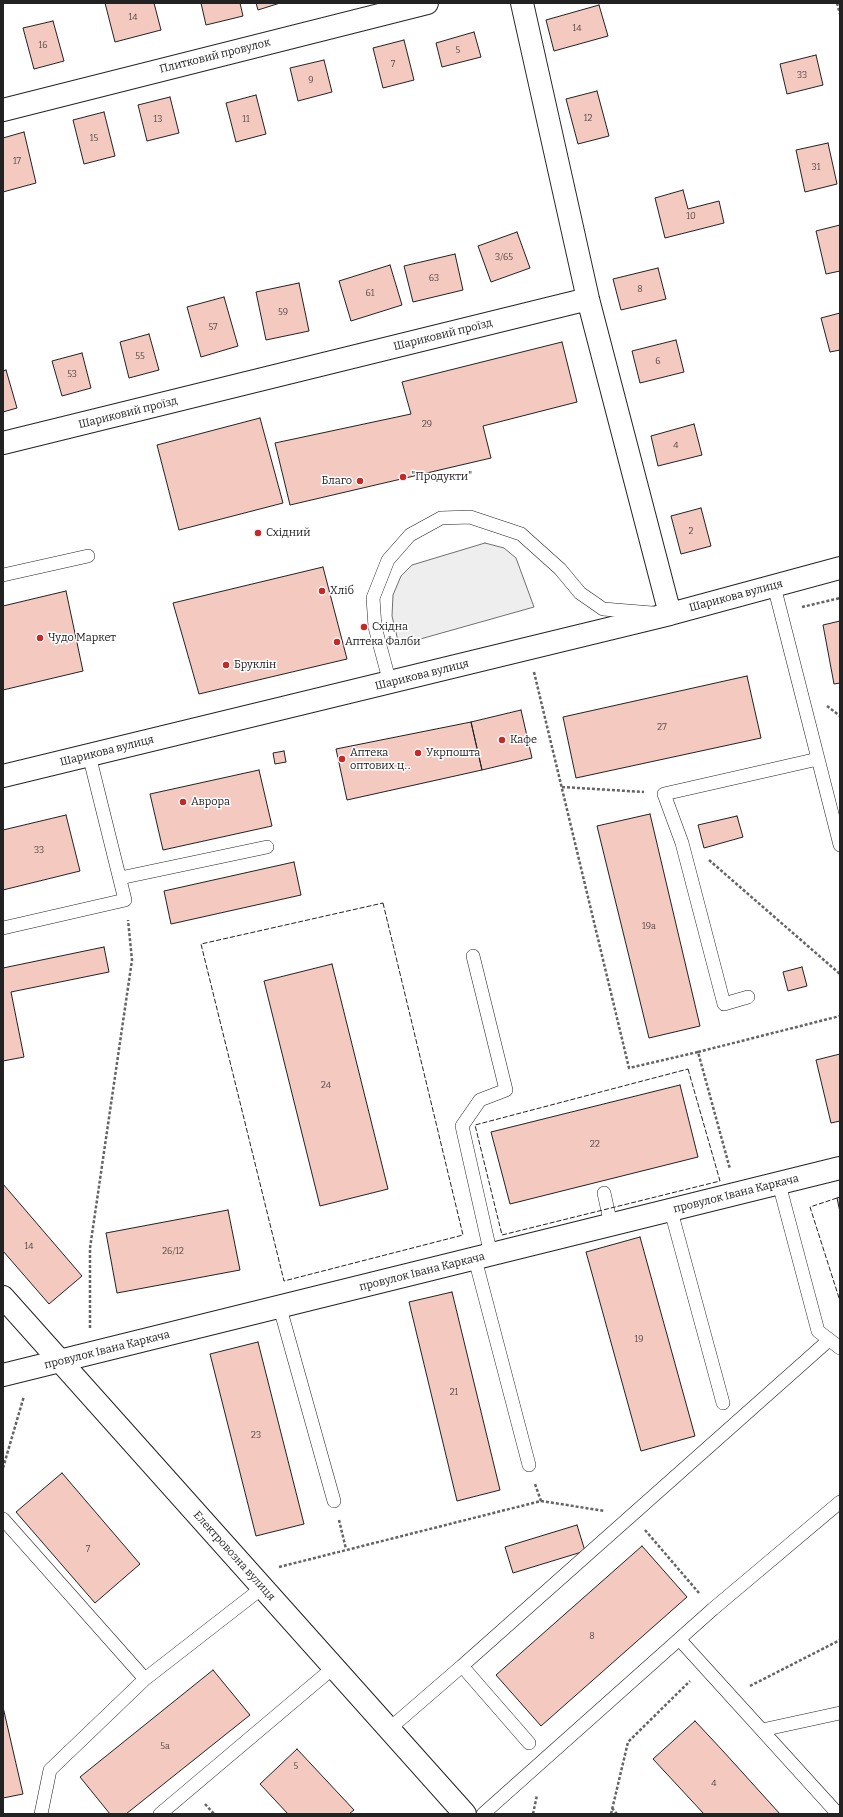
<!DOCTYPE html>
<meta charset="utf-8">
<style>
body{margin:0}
#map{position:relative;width:843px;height:1817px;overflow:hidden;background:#fff;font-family:Bitter,serif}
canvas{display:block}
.frame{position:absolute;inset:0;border:4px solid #222;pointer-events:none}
</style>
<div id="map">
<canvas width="843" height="1817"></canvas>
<div class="frame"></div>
</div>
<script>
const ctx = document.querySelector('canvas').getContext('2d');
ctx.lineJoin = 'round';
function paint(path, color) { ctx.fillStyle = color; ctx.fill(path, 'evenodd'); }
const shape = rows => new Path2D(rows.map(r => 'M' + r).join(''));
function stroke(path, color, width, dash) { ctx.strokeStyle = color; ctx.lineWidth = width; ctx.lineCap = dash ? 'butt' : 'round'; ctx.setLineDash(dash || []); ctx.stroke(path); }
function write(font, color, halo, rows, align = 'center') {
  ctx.font = font + ' Bitter,serif'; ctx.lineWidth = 3; ctx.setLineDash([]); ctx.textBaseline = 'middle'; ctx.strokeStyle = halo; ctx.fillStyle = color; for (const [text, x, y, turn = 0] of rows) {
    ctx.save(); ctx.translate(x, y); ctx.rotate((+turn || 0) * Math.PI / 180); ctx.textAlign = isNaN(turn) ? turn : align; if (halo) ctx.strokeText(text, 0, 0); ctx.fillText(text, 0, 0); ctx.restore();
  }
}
const green = shape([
 [485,543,504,548,516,558,534,607,399,645,392,616,393,595,401,576,412,565,485,543]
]);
paint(green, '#eee');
stroke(green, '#6f6f6f', 1);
const building = shape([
 [105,3,154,3,161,30,115,42,105,3],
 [201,3,240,3,243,16,206,25,201,3],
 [256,3,280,3,258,10,256,3],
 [599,5,608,36,554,51,546,20,599,5],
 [53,21,64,61,34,69,23,28,53,21],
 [474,32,481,57,442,67,436,43,474,32],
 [404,40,414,80,383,88,373,48,404,40],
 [816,55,823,85,787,94,780,64,816,55],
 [324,60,332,92,298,101,290,68,324,60],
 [597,91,609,136,578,144,566,99,597,91],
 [256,95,266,134,236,142,226,103,256,95],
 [170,97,179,133,147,141,138,105,170,97],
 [104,112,115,156,84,164,73,120,104,112],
 [24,132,36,183,3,192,3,138,24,132],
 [828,143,837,184,805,192,796,150,828,143],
 [683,190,688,209,719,201,724,223,665,238,655,198,683,190],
 [840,225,840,271,826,274,816,231,840,225],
 [517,232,530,268,491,282,478,246,517,232],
 [455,254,463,290,413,302,404,266,455,254],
 [390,265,402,305,351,321,339,281,390,265],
 [658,268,666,299,621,310,613,279,658,268],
 [299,283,309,331,266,340,256,292,299,283],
 [224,297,238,346,201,357,187,307,224,297],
 [840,313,840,350,830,352,821,318,840,313],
 [149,334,159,370,129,378,120,342,149,334],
 [676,340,684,372,640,383,632,351,676,340],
 [562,342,577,402,483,426,491,458,290,505,275,443,411,414,402,382,562,342],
 [82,353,91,388,62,396,52,361,82,353],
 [6,370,17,408,3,412,3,371,6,370],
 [260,418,283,503,179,530,157,445,260,418],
 [694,424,702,455,658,466,651,436,694,424],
 [701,508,711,546,681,554,671,516,701,508],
 [323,567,347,659,199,694,173,603,323,567],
 [66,591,83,671,3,690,3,606,66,591],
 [840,621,840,683,834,684,823,625,840,621],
 [747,676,761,738,576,778,563,717,747,676],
 [521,710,532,758,482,770,471,722,521,710],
 [471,722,482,770,347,800,336,749,471,722],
 [284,751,286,762,275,764,273,753,284,751],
 [259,770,272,826,163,850,150,794,259,770],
 [650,814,700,1026,649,1038,597,826,650,814],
 [66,815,80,871,3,890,3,830,66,815],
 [737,816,743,837,704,848,698,825,737,816],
 [294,862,301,895,171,924,164,891,294,862],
 [104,947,109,972,11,992,24,1057,3,1061,3,968,104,947],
 [332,964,388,1189,320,1206,264,981,332,964],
 [802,967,807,986,788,991,783,972,802,967],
 [840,1054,840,1121,831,1123,816,1060,840,1054],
 [680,1085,698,1157,510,1204,491,1132,680,1085],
 [3,1184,82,1276,49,1304,3,1251,3,1184],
 [840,1197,840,1212,837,1198,840,1197],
 [228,1210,240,1270,117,1293,106,1233,228,1210],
 [640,1237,695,1436,641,1451,586,1252,640,1237],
 [452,1292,500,1490,457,1501,409,1302,452,1292],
 [258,1342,304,1524,256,1536,210,1354,258,1342],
 [62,1473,140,1564,95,1603,16,1512,62,1473],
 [577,1525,585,1551,513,1573,505,1547,577,1525],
 [642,1546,687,1597,541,1726,496,1675,642,1546],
 [213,1670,250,1715,126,1814,110,1814,80,1777,213,1670],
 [3,1707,23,1794,3,1798,3,1707],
 [695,1721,723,1751,780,1814,704,1814,653,1759,695,1721],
 [297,1749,354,1810,349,1814,288,1814,260,1784,297,1749]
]);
paint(building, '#f3c9c0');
stroke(building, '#222', 1);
const service = shape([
 [3,575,88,556],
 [774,586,840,845],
 [390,683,375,627,373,598,388,560,410,535,441,518,470,517,521,534,560,569,580,593,603,609,652,613],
 [120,878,267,847],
 [3,928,125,900,89,755],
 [473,956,506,1090,480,1100,462,1126,491,1255],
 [748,997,724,1004,682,843,664,794,818,759],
 [779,1184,818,1331,840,1348],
 [604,1193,611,1225],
 [671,1211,723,1403],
 [475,1259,529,1465],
 [280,1308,334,1501],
 [3,1519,145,1679],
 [680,1640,838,1814],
 [462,1666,829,1340],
 [388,1730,462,1666,529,1743],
 [762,1730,840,1713],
 [41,1814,50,1770,145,1679,262,1588],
 [160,1814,333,1668],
 [483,1814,713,1609,840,1502]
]);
const minor = shape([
 [522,3,588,299,670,614],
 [3,110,427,3],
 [3,443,588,299],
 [3,776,670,614,840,568],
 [3,1297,465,1814],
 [3,1375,840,1168]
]);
stroke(service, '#222', 14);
stroke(minor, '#222', 24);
stroke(shape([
 [837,3,840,14],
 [802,607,840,598],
 [534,672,629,1068,698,1052,730,1169],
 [827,706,840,716],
 [562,787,644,792],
 [709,860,840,974],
 [698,1052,840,1016],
 [90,1328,90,1248,132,960,128,920],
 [3,1468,24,1396],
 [541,1501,605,1511],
 [339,1520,346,1549],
 [645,1530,699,1593],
 [279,1567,541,1501,535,1484],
 [750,1686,840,1640],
 [205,1804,214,1814],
 [612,1808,617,1814],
 [533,1814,537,1795],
 [611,1814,628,1742,690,1681]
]), '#646464', 2.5, [3, 2]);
stroke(service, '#fff', 13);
stroke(minor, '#fff', 22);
stroke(shape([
 [383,903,463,1235,284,1281,201,944,383,903],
 [688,1069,720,1181,502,1235,475,1125,688,1069],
 [837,1198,810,1207,840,1301]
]), '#222', 1, [5, 2]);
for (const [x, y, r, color] of [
 [403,477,4,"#c62828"],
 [360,481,4,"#c62828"],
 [258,533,4,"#c62828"],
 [322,591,4,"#c62828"],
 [364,627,4,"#c62828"],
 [40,638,4,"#c62828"],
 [337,642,4,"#c62828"],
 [226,665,4,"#c62828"],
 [502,740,4,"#c62828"],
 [418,753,4,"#c62828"],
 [342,759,4,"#c62828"],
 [183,802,4,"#c62828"]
]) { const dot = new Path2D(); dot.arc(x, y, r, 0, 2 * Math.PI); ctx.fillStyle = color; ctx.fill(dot); stroke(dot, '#fff', 1.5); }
write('9px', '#564c4a', null, [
 ["14",133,17],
 ["14",577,28],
 ["16",43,45],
 ["5",458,50],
 ["7",393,64],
 ["33",802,75],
 ["9",311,80],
 ["12",588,118],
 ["13",158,119],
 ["11",246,119],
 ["15",94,138],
 ["17",17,161],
 ["31",816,167],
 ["10",691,216],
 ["3/65",504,257],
 ["63",434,278],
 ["8",640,289],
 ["61",370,293],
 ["59",283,312],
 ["57",213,327],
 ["55",140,356],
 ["6",658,361],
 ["53",72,374],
 ["29",427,424],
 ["4",676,445],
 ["2",691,531],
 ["27",662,727],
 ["33",39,850],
 ["19а",649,926],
 ["24",326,1085],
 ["22",595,1144],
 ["14",29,1246],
 ["26/12",173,1251],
 ["19",639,1339],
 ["21",454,1392],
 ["23",256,1435],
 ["7",88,1549],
 ["8",592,1636],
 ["5а",165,1746],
 ["5",296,1766],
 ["4",714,1783]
]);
write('11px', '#222', '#fff', [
 ["Плитковий провулок",215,56,-14],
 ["Шариковий проїзд",443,335,-14],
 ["Шариковий проїзд",128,413,-14],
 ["Шарикова вулиця",736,596,-15],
 ["Шарикова вулиця",422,675,-14],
 ["Шарикова вулиця",107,751,-14],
 ["провулок Івана Каркача",736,1194,-14],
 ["провулок Івана Каркача",422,1272,-14],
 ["провулок Івана Каркача",107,1350,-14],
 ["Електровозна вулиця",234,1556,48]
]);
write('11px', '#222', '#fff', [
 ["\"Продукти\"",411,477],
 ["Благо",352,481,"right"],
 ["Східний",266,533],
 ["Хліб",330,591],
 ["Східна",372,627],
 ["Чудо Маркет",48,638],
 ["Аптека Фалби",345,642],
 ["Бруклін",234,665],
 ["Кафе",510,740],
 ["Аптека",350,753],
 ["оптових ц‥",350,766],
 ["Укрпошта",426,753],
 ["Аврора",191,802]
], 'left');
</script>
